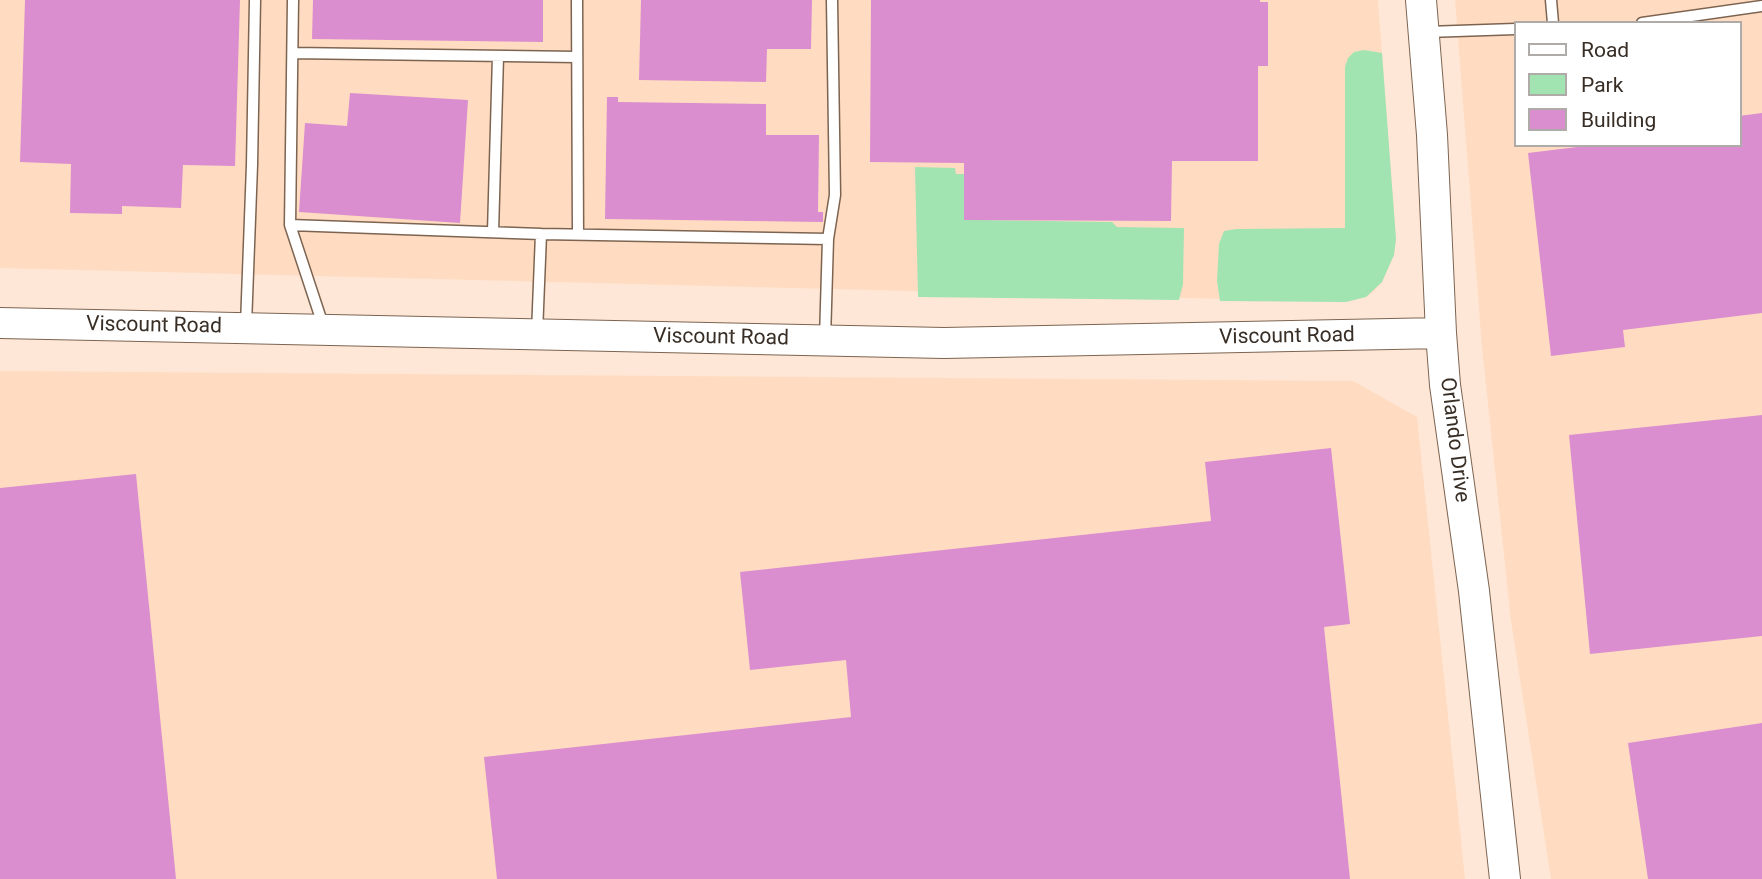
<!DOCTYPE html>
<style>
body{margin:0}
#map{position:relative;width:1762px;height:879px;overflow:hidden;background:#fee7d6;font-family:Roboto,sans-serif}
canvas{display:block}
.legend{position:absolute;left:1514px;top:21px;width:228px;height:126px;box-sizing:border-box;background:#fff;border:2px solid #afaba8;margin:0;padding:9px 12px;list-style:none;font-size:21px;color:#382e26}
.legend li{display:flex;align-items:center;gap:14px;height:35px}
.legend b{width:35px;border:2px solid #afaba8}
</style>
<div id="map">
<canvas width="1762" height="879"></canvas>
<ul class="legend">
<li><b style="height:9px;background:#fff"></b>Road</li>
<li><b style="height:19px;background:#a1e4b2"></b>Park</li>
<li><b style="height:19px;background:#db8ecf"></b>Building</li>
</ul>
</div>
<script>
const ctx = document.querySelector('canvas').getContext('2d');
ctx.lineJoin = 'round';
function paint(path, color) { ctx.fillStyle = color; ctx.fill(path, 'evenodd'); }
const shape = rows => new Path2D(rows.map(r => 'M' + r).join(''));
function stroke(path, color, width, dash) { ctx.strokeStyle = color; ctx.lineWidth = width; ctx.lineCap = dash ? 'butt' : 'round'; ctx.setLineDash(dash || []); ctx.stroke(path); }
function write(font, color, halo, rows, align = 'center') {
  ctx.font = font + ' Roboto,sans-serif'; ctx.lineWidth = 5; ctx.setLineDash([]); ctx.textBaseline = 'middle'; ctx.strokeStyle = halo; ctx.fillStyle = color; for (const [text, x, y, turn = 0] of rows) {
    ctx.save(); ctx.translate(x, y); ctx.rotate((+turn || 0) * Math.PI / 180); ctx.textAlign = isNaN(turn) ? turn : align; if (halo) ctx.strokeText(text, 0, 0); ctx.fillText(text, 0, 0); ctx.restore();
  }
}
paint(shape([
 [0,0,1378,0,1396,239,1394,255,1382,282,1374,291,1366,297,1346,302,0,268],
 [1455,0,1762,0,1762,879,1551,879,1511,621,1482,347],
 [1515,23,1739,23,1739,145,1515,145],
 [0,371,1353,381,1417,417,1465,879,0,879]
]), '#ffdcc1');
paint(shape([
 [1364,50,1382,53,1396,239,1394,255,1382,282,1366,297,1346,302,1220,301,1217,281,1219,244,1224,231,1236,229,1345,228,1345,67,1348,58,1354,52],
 [915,167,955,168,956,174,980,174,980,220,1112,222,1117,227,1184,228,1183,284,1179,300,918,297]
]), '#a1e4b2');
paint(shape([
 [25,0,240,0,235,166,183,165,181,208,122,206,122,214,70,213,71,164,20,162],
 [313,0,543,0,543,42,312,39],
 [641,0,812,0,811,49,767,49,766,82,639,80],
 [871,0,1260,0,1260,2,1268,2,1268,66,1258,66,1258,161,1172,161,1171,221,964,220,964,163,870,162],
 [350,93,468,100,460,223,299,212,305,123,347,126],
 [607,97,618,97,618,102,766,104,766,135,819,135,818,212,823,212,823,222,605,219],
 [1762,113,1762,313,1623,330,1625,347,1551,356,1528,153,1593,145,1739,145,1739,116],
 [1762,415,1762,636,1590,654,1569,435],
 [1331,448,1350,624,1324,627,1350,879,497,879,484,757,851,717,846,660,750,670,740,572,1211,521,1205,462],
 [136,474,176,879,0,879,0,488],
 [1762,723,1762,879,1648,879,1628,743]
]), '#db8ecf');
const lane = shape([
 [293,0,290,225,324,328],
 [577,0,578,234],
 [1551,0,1553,23],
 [1642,23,1762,6],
 [1427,32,1515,29],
 [293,53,577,57],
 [290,225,541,234],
 [493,232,498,56],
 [828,239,835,195,832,0],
 [246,325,252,165,255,0],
 [537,333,541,234,828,239,825,339]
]);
const secondary = shape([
 [1421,0,1432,135,1441,333,1445,385,1474,591,1505,879],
 [0,323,944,343,1441,333]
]);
stroke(lane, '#7c6451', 13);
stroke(secondary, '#7c6451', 32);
stroke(lane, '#fff', 10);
stroke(secondary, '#fff', 30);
write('21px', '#382e26', '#fff', [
 ["Viscount Road",154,326,1],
 ["Viscount Road",1287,337,-1],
 ["Viscount Road",721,338,1],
 ["Orlando Drive",1454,440,83]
]);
</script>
